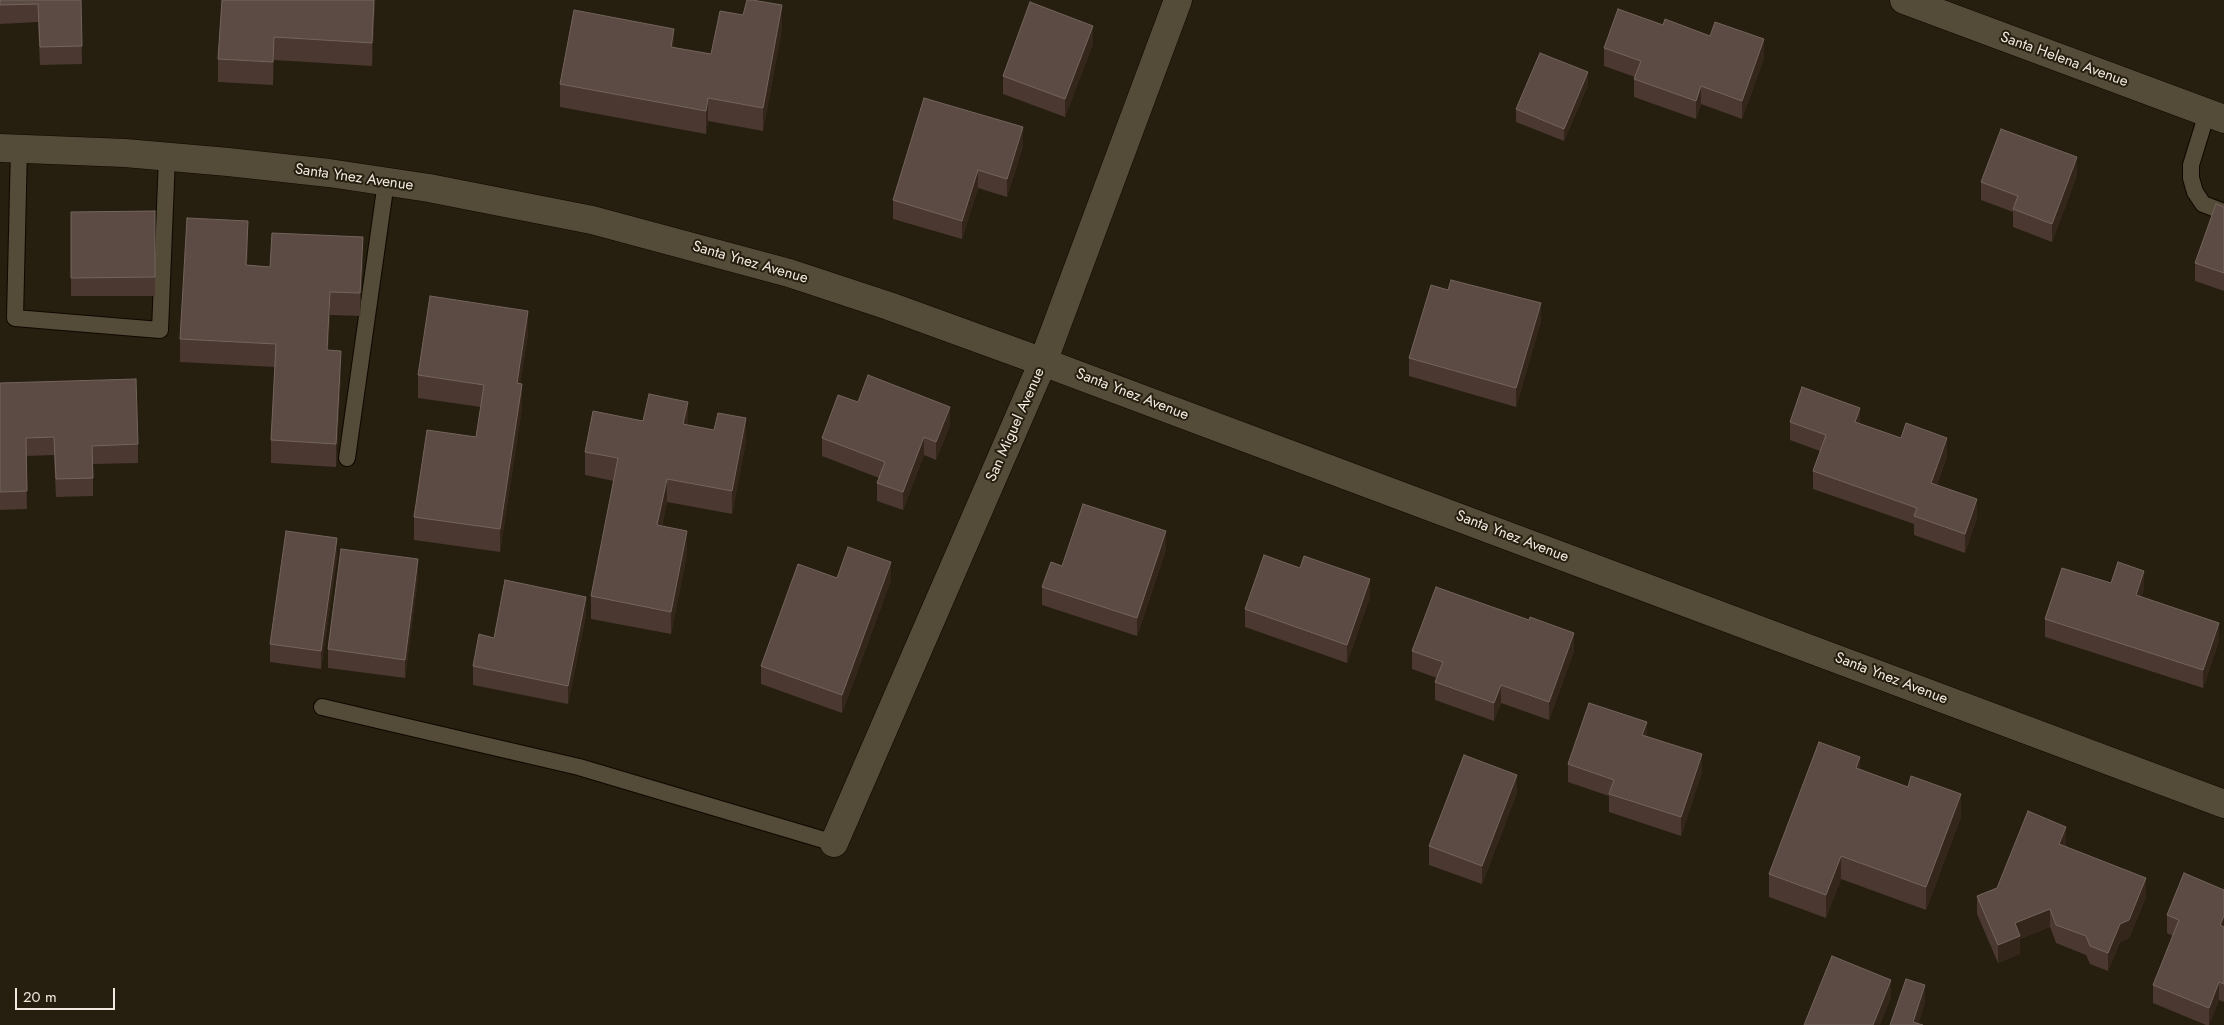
<!DOCTYPE html>
<style>
body{margin:0}
#map{position:relative;width:2224px;height:1025px;overflow:hidden;background:#261e0e;font-family:Jost,sans-serif}
canvas{display:block}
.scale{position:absolute;left:15px;top:988px;width:100px;height:22px;box-sizing:border-box;border:2px solid #f0eae0;border-top:0;padding-left:6px;font-size:15px;line-height:18px;white-space:nowrap;color:#f0eae0;-webkit-text-stroke:4px #261e0e;paint-order:stroke}
</style>
<div id="map">
<canvas width="2224" height="1025"></canvas>
<div class="scale">20 m</div>
</div>
<script>
const ctx = document.querySelector('canvas').getContext('2d');
ctx.lineJoin = 'round';
const shape = rows => new Path2D(rows.map(r => 'M' + r).join(''));
function stroke(path, color, width, dash) { ctx.strokeStyle = color; ctx.lineWidth = width; ctx.lineCap = dash ? 'butt' : 'round'; ctx.setLineDash(dash || []); ctx.stroke(path); }
function paint(path, color) { ctx.fillStyle = color; ctx.fill(path, 'evenodd'); }
function write(font, color, halo, rows, align = 'center') {
  ctx.font = font + ' Jost,sans-serif'; ctx.lineWidth = 4; ctx.setLineDash([]); ctx.textBaseline = 'middle'; ctx.strokeStyle = halo; ctx.fillStyle = color; for (const [text, x, y, turn = 0] of rows) {
    ctx.save(); ctx.translate(x, y); ctx.rotate((+turn || 0) * Math.PI / 180); ctx.textAlign = isNaN(turn) ? turn : align; if (halo) ctx.strokeText(text, 0, 0); ctx.fillText(text, 0, 0); ctx.restore();
  }
}
const service = shape([
 [2207,113,2191,165,2191,178,2195,192,2203,204,2224,212],
 [19,148,15,318,160,330,167,157],
 [347,458,386,182],
 [322,707,579,767,834,843]
]);
const minor = shape([
 [1904,0,2224,119],
 [0,148,125,153,228,162,329,173,429,188,592,220,789,273,889,306,1043,362,2224,804],
 [834,843,1043,362,1178,0]
]);
stroke(service, '#0f0800', 18);
stroke(minor, '#0f0800', 29);
stroke(service, '#544b39', 16);
stroke(minor, '#544b39', 28);
paint(shape([
 [0,0,81,0,82,64,40,65,38,22,0,24],
 [222,0,375,0,372,66,274,60,273,85,218,82,218,59],
 [1663,25,1764,58,1742,119,1701,104,1696,119,1634,97,1634,79,1635,77,1604,66,1604,48],
 [782,28,763,131,708,121,706,134,560,107,560,84,674,48,711,54],
 [1093,44,1065,117,1003,94,1003,76],
 [1588,85,1564,141,1516,122,1516,109],
 [1023,146,1007,197,978,188,962,239,893,219,893,200],
 [2077,175,2052,242,2013,227,2013,212,1981,200,1981,182],
 [2224,207,2224,291,2195,281,2195,263],
 [155,211,155,296,71,296,71,212],
 [248,244,247,265,270,267,363,260,360,316,330,315,328,350,341,374,336,467,271,463,271,440,275,367,180,362,180,339],
 [1448,290,1541,321,1516,407,1409,376,1409,358],
 [528,334,520,384,522,407,500,552,414,540,414,517,476,437,481,407,418,398,418,375],
 [0,383,138,444,138,463,93,464,93,496,56,497,54,455,26,456,27,509,0,510],
 [858,402,950,425,936,460,924,455,903,510,877,501,877,483,879,478,822,456,822,438],
 [643,421,688,425,746,441,732,514,667,502,662,526,687,554,671,634,591,619,591,596,614,481,585,475,585,452],
 [1790,422,1860,424,1947,456,1937,485,1977,517,1965,553,1914,535,1914,524,1813,489,1813,471,1820,451,1790,440],
 [1166,550,1137,636,1042,605,1042,587,1062,566],
 [337,556,321,669,270,662,270,644],
 [418,577,405,678,328,668,328,649],
 [837,578,891,580,842,713,761,684,761,666],
 [2111,583,2144,589,2141,597,2219,641,2203,688,2045,637,2045,619],
 [1370,597,1347,663,1245,627,1245,609],
 [586,615,568,704,473,685,473,666,494,638],
 [1412,651,1574,651,1549,720,1501,703,1494,721,1435,700,1435,682,1437,678,1412,669],
 [1647,736,1702,772,1681,836,1609,812,1609,796,1568,782,1568,764],
 [1860,769,1961,817,1926,910,1841,879,1826,918,1769,897,1769,874],
 [1517,793,1482,884,1429,865,1429,846],
 [2066,845,2066,846,2146,897,2129,938,2120,942,2108,971,2090,964,2086,955,2056,943,2050,927,2020,939,2020,954,1998,963,1977,914,1977,896,1997,888],
 [2224,890,2224,1002,2219,1000,2209,1025,2206,1025,2153,1003,2153,985,2173,936,2167,933,2167,915]
]), '#4a3831');
paint(shape([
 [374,0,375,0,372,66,372,43],
 [782,5,782,28,763,131,763,108],
 [1093,26,1093,44,1065,117,1065,99],
 [674,29,674,52,671,47],
 [274,37,274,60,273,85,273,62],
 [1764,39,1764,58,1742,119,1742,101],
 [1588,72,1588,85,1564,141,1564,129],
 [1701,86,1701,104,1696,119,1696,101],
 [708,98,708,121,706,134,706,111],
 [1023,127,1023,146,1007,197,1007,179],
 [2077,157,2077,175,2052,242,2052,224],
 [978,170,978,188,962,239,962,221],
 [248,221,248,244,246,288,246,265],
 [363,237,363,260,360,316,360,293],
 [330,292,330,315,327,373,327,350],
 [1541,303,1541,321,1516,407,1516,388],
 [528,311,528,334,517,406,517,383],
 [341,351,341,374,336,467,336,444],
 [522,384,522,407,500,552,500,529],
 [688,402,688,425,683,424],
 [950,407,950,425,936,460,936,442],
 [1860,408,1860,426,1855,422],
 [746,418,746,441,732,514,732,491],
 [924,437,924,455,903,510,903,492],
 [1947,438,1947,456,1931,501,1931,483],
 [667,479,667,502,657,548,657,525],
 [1977,499,1977,517,1965,553,1965,534],
 [687,531,687,554,671,634,671,612],
 [1166,531,1166,550,1137,636,1137,618],
 [337,538,337,556,321,669,321,651],
 [418,559,418,577,405,678,405,660],
 [891,562,891,580,842,713,842,695],
 [2144,571,2144,589,2136,613,2136,595],
 [1370,579,1370,597,1347,663,1347,645],
 [586,597,586,615,568,704,568,686],
 [2219,623,2219,641,2203,688,2203,670],
 [1574,633,1574,651,1549,720,1549,702],
 [1501,685,1501,703,1494,721,1494,703],
 [1647,722,1647,740,1642,735],
 [1702,754,1702,772,1681,836,1681,817],
 [1860,757,1860,780,1856,768],
 [1517,775,1517,793,1482,884,1482,866],
 [1961,794,1961,817,1926,910,1926,887],
 [2066,827,2066,845,2059,862,2059,844],
 [1841,856,1841,879,1826,918,1826,895],
 [2146,878,2146,897,2129,938,2120,942,2108,971,2108,953,2120,924],
 [2050,909,2050,927,2020,939,2020,954,1998,963,1998,945,2015,923],
 [2224,916,2224,934,2220,925],
 [1891,980,1891,998,1880,1025,1873,1025],
 [2219,982,2219,1000,2209,1025,2209,1008],
 [1925,985,1925,1004,1918,1025,1913,1022]
]), '#34261b');
const building = shape([
 [0,0,81,0,82,46,40,47,38,4,0,5,0,0],
 [222,0,374,0,372,43,274,37,273,62,218,59,222,0],
 [747,0,752,0,782,5,763,108,708,98,706,111,560,84,574,10,674,29,671,47,711,54,720,11,743,15,747,0],
 [1030,2,1093,26,1065,99,1003,76,1030,2],
 [1618,9,1663,25,1665,19,1710,36,1715,22,1764,39,1742,101,1701,86,1696,101,1634,79,1641,61,1604,48,1618,9],
 [1540,53,1588,72,1564,129,1516,109,1540,53],
 [924,98,1023,127,1007,179,978,170,962,221,893,200,924,98],
 [2001,129,2077,157,2052,224,2013,209,2018,196,1981,182,2001,129],
 [2216,204,2224,207,2224,273,2195,263,2216,204],
 [155,211,155,277,71,278,71,212,155,211],
 [187,218,248,221,246,265,270,267,272,233,363,237,360,293,330,292,327,350,341,351,336,444,271,440,276,344,180,339,187,218],
 [1451,280,1541,303,1516,388,1409,358,1431,285,1448,290,1451,280],
 [430,296,528,311,517,383,522,384,500,529,414,517,427,430,476,437,484,385,418,375,430,296],
 [868,375,950,407,936,442,924,437,903,492,877,483,885,462,822,438,838,395,858,402,868,375],
 [136,379,138,444,92,446,93,478,56,479,54,437,26,438,27,491,0,492,0,383,136,379],
 [1802,387,1860,408,1855,422,1901,438,1906,423,1947,438,1931,483,1977,499,1965,534,1914,516,1917,508,1813,471,1826,435,1790,422,1802,387],
 [649,394,688,402,683,424,714,430,718,413,746,418,732,491,667,479,657,525,687,531,671,612,591,596,618,458,585,452,593,411,643,421,649,394],
 [1083,504,1166,531,1137,618,1042,587,1051,562,1062,566,1083,504],
 [286,531,337,538,321,651,270,644,286,531],
 [848,547,891,562,842,695,761,666,798,564,837,578,848,547],
 [341,549,418,559,405,660,328,649,341,549],
 [1264,555,1300,568,1304,556,1370,579,1347,645,1245,609,1264,555],
 [2118,562,2144,571,2136,595,2219,623,2203,670,2045,619,2062,568,2111,583,2118,562],
 [505,580,586,597,568,686,473,666,479,634,494,638,505,580],
 [1436,587,1529,620,1530,617,1574,633,1549,702,1501,685,1494,703,1435,682,1443,662,1412,651,1436,587],
 [1589,703,1647,722,1642,735,1702,754,1681,817,1609,794,1614,780,1568,764,1589,703],
 [1819,742,1860,757,1856,768,1908,787,1911,776,1961,794,1926,887,1841,856,1826,895,1769,874,1819,742],
 [1464,755,1517,775,1482,866,1429,846,1464,755],
 [2028,811,2066,827,2059,844,2146,878,2129,920,2120,924,2108,953,2090,946,2086,936,2056,925,2050,909,2015,923,2020,936,1998,945,1977,896,1997,888,2028,811],
 [2184,873,2224,890,2224,916,2220,925,2224,927,2224,984,2219,982,2209,1008,2153,985,2179,920,2167,915,2184,873],
 [1832,956,1891,980,1873,1025,1804,1025,1832,956],
 [1906,979,1925,985,1913,1022,1923,1025,1890,1025,1906,979]
]);
paint(building, '#5b4b44');
stroke(building, '#73645c', 1);
write('15px', '#f0eae0', '#261e0e', [
 ["Santa Helena Avenue",2064,60,20],
 ["Santa Ynez Avenue",354,178,8],
 ["Santa Ynez Avenue",750,263,16],
 ["Santa Ynez Avenue",1132,395,21],
 ["San Miguel Avenue",1016,425,-66],
 ["Santa Ynez Avenue",1512,537,21],
 ["Santa Ynez Avenue",1891,679,21]
]);
</script>
